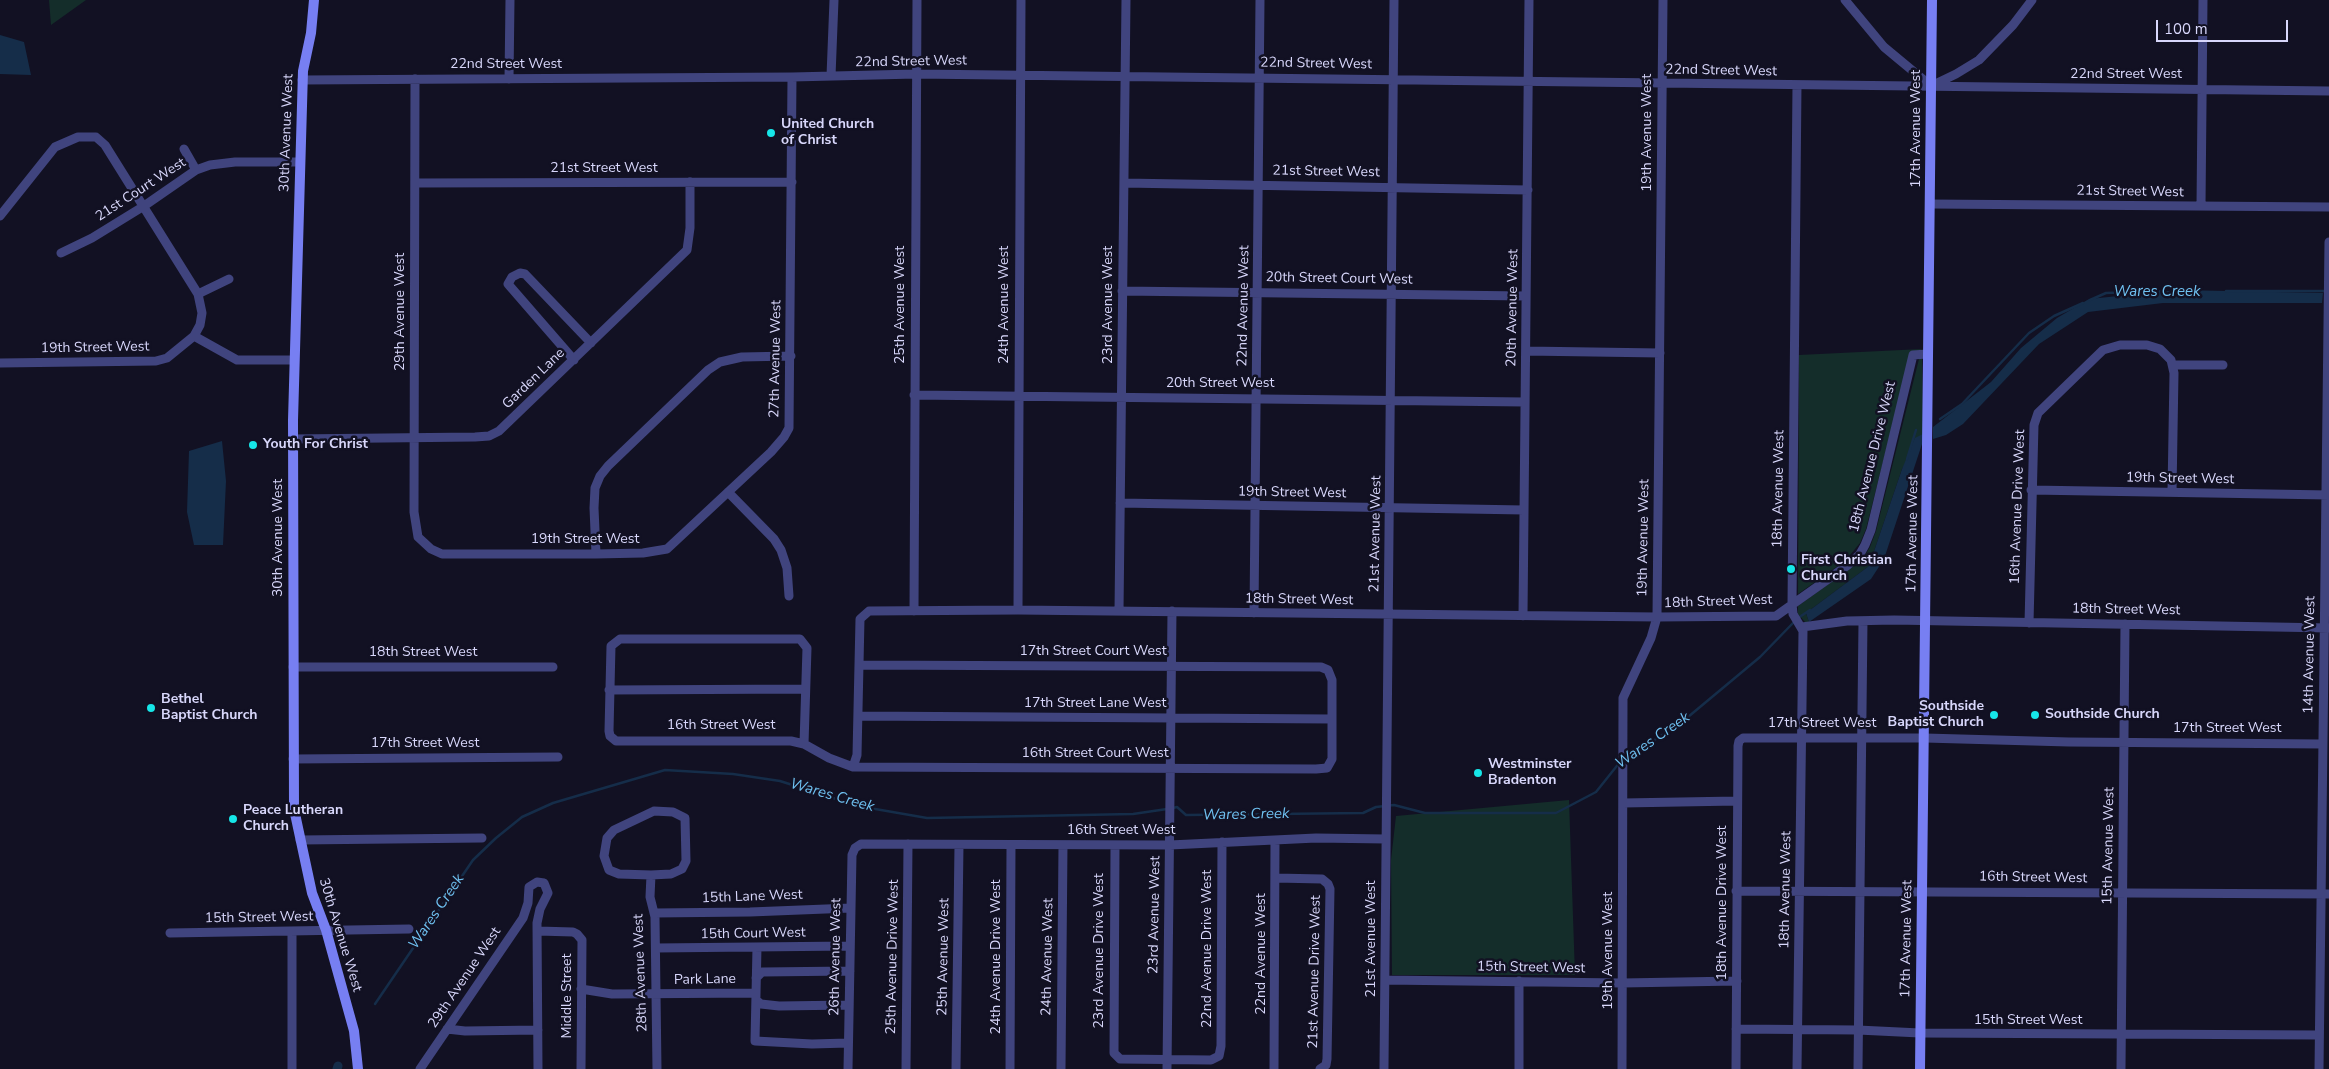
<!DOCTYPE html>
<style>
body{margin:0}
#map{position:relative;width:2329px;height:1069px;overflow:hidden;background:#121123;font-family:"Nunito Sans",sans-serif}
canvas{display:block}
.scale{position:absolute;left:2156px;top:20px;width:132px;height:22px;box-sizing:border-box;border:2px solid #d8d7fb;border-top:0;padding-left:6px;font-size:15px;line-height:18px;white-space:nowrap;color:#d8d7fb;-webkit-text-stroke:4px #121123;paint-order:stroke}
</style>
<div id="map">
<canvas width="2329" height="1069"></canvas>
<div class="scale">100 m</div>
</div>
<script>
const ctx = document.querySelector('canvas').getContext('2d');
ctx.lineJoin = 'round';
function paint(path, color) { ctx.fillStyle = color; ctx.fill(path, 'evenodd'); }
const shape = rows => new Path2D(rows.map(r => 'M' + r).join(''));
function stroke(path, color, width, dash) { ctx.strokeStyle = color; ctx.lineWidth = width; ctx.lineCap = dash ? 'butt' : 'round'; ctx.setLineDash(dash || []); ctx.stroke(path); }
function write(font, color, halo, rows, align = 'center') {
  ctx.font = font + ' "Nunito Sans",sans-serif'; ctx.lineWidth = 5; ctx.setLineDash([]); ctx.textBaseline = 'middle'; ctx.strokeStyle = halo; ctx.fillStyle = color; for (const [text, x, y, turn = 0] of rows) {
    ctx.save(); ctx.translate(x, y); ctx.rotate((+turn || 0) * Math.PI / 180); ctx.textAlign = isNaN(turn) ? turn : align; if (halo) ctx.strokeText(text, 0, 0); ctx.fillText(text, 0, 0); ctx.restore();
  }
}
paint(shape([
 [49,0,86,0,51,25],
 [1922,349,1910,355,1866,529,1860,543,1845,561,1798,594,1799,355],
 [1919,359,1922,359,1923,434,1902,469,1869,566,1806,613,1809,622,1805,622,1798,614,1798,606,1851,568,1864,557,1870,547,1876,531],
 [1569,800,1575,975,1392,975,1391,860,1396,816]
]), '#142d2a');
paint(shape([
 [0,35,24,42,31,75,0,74],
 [2178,290,2323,293,2322,303,2163,303,2088,312,2039,344,1963,424,1946,435,1933,439,1933,427,1991,382,2021,348,2057,318,2089,299],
 [1923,434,1923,441,1884,559,1871,579,1809,622,1806,613,1869,566,1902,469,1915,438],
 [222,441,226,481,223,545,194,545,187,512,189,451]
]), '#152d49');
stroke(shape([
 [2226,291,2325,291],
 [2090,300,2106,293,2165,291],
 [1940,419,1962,404,2029,333,2054,316,2083,303],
 [1907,459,1916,430],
 [1798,618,1810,610],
 [1624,760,1682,722,1760,657,1794,622],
 [1173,808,1177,807,1186,815,1363,813,1376,807,1394,805,1425,813,1556,813,1596,792,1620,762],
 [375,1004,473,860,496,838,522,817,553,803,665,770,733,774,780,781,858,806,927,818,1133,814,1167,809]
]), '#152d49', 2.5);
stroke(shape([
 [337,1069,338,1066]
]), '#152d49', 9);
stroke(shape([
 [1845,0,1884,47,1931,86,1956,74,1979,60,2013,25,2032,0],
 [831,76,834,0],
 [415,79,414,512,418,537,431,549,442,554,596,554,643,553,667,549,771,452,784,437,789,428,792,77],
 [509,79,510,0],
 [302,80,792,77,916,74,2329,91],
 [1797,85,1792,604,1793,614,1803,631,1797,1069],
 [184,149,196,170],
 [416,183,792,182],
 [1124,183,1528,190],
 [1930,204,2329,207],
 [2201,206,2203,0],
 [0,216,55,147,78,137,96,137,105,145,198,294,202,313,200,325,194,336,167,358,156,361,0,363],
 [61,253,92,238,144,206,196,170,210,165,235,162,300,162],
 [1122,291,1526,296],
 [198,294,229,279],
 [194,336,237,360,294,360],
 [1526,351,1660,353],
 [574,360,508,284,512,277,520,273,525,274,591,343],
 [2173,365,2223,365],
 [914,395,1525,402],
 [293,439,475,437,489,436,499,431,687,250,690,228,690,182],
 [2031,490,2329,495],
 [728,492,774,539,781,550,787,568,789,596],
 [1120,503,1524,510],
 [596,554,594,508,595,488,600,476,608,466,708,370,720,362,742,357,791,356],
 [1018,610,1021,0],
 [914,611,917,0],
 [1119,611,1126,0],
 [1254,613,1260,0],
 [1523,616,1529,0],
 [2029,623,2034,425,2038,413,2103,350,2120,345,2147,345,2160,349,2171,360,2174,373,2172,492],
 [1802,627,1847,621,1894,620,2329,628],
 [293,667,553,667],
 [609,690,805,689],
 [858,716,1332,719],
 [804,744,807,648,800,639,620,639,611,646,609,731,610,736,616,741,791,741,804,744,829,758,853,767,1316,769,1327,768,1332,759,1332,680,1328,670,1321,667,859,665],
 [293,759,558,757],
 [853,767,857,755,860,619,869,611,1018,610,1657,617,1776,616,1848,565,1860,554,1865,545,1871,530,1913,355,1927,354],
 [1623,803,1737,801],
 [654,811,673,812,685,818,686,861,682,869,671,874,651,875,619,874,609,870,604,856,607,838,614,830,654,811],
 [300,840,482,838],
 [1115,845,1114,1053,1120,1059,1211,1060,1219,1056,1221,1046,1222,842],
 [651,875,650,897,655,917,657,1069],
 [1276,878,1322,879,1328,884,1330,889,1327,1059,1326,1065,1320,1069],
 [1736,891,2329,894],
 [654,913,750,912,851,908],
 [292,931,292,1069],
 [538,931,573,932,577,934,582,940,581,1069],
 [170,933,409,929],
 [757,947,755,1041,812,1044,848,1043],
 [656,948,850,946],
 [756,978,762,972,850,971],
 [1385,980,1622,983,1737,981],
 [581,989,612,994,755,993],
 [756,1000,761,1004,779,1006,849,1005],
 [447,1029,465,1031,538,1030],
 [1736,1029,1858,1030,1920,1033,2319,1035],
 [420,1069,523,918,528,903,529,887,537,882,544,883,548,893,540,909,537,923,538,1069],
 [848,1069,852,855,855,848,861,844,1170,845,1316,838,1386,839],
 [906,1069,908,844],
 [956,1069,959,845],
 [1010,1069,1011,845],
 [1061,1069,1063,845],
 [1167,1069,1172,611],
 [1274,1069,1275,840],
 [1384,1069,1394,0],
 [1519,1069,1519,981],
 [1622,1069,1623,698,1651,638,1657,617,1663,0],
 [1736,1069,1738,746,1739,741,1743,738,1925,738,2069,742,2322,744],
 [1858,1069,1863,621],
 [2121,1069,2125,624],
 [2319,1069,2329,242]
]), '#40447e', 9);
stroke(shape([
 [314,0,311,33,303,71,293,420,294,809,312,893,326,930,354,1031,358,1069],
 [1920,1069,1932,0]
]), '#777ff2', 10);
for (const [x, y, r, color] of [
 [771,133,5,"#16e6e8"],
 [253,445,5,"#16e6e8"],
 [1791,569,5,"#16e6e8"],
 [151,708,5,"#16e6e8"],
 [1994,715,5,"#16e6e8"],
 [2035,715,5,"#16e6e8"],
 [1478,773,5,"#16e6e8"],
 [233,819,5,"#16e6e8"]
]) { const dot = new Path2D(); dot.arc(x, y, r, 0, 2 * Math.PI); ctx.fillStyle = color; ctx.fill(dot); stroke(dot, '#121123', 2); }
write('14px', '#d8d7fb', '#121123', [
 ["22nd Street West",911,62,-1],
 ["22nd Street West",1316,64,1],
 ["22nd Street West",506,65],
 ["22nd Street West",1721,71,1],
 ["22nd Street West",2126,75],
 ["17th Avenue West",1917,129,-90],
 ["30th Avenue West",287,133,-88],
 ["19th Avenue West",1648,133,-90],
 ["21st Street West",604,169],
 ["21st Street West",1326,172,1],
 ["21st Court West",141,190,-33],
 ["21st Street West",2130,192,1],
 ["20th Street Court West",1339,279,1],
 ["25th Avenue West",901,305,-90],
 ["24th Avenue West",1005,305,-90],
 ["23rd Avenue West",1109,305,-90],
 ["22nd Avenue West",1244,306,-89],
 ["20th Avenue West",1513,308,-89],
 ["29th Avenue West",401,312,-90],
 ["19th Street West",95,348,-1],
 ["27th Avenue West",776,359,-89],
 ["Garden Lane",534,379,-44],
 ["20th Street West",1220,384],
 ["18th Avenue Drive West",1873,457,-76],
 ["19th Street West",2180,479,1],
 ["18th Avenue West",1779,489,-89],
 ["19th Street West",1292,493,1],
 ["16th Avenue Drive West",2018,507,-88],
 ["21st Avenue West",1376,534,-89],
 ["17th Avenue West",1913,534,-89],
 ["30th Avenue West",279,538,-90],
 ["19th Avenue West",1644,538,-89],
 ["19th Street West",585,540],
 ["18th Street West",1299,600,1],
 ["18th Street West",1718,602,-2],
 ["18th Street West",2126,610,1],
 ["17th Street Court West",1093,652],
 ["18th Street West",423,653],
 ["14th Avenue West",2310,655,-89],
 ["17th Street Lane West",1095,704],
 ["17th Street West",1822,724],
 ["16th Street West",721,726],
 ["17th Street West",2227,729],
 ["17th Street West",425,744],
 ["16th Street Court West",1095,754],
 ["16th Street West",1121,831],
 ["15th Avenue West",2109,846,-89],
 ["16th Street West",2033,878,1],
 ["18th Avenue West",1786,890,-89],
 ["15th Lane West",752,897,-2],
 ["18th Avenue Drive West",1723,903,-90],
 ["23rd Avenue West",1155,915,-89],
 ["15th Street West",259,918,-1],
 ["15th Court West",753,934,-1],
 ["30th Avenue West",340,935,73],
 ["21st Avenue West",1372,939,-90],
 ["17th Avenue West",1907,939,-89],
 ["22nd Avenue Drive West",1208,949,-90],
 ["23rd Avenue Drive West",1100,951,-90],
 ["19th Avenue West",1609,951,-90],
 ["22nd Avenue West",1262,954,-90],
 ["26th Avenue West",836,957,-89],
 ["25th Avenue Drive West",893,957,-89],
 ["25th Avenue West",944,957,-89],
 ["24th Avenue Drive West",997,957,-90],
 ["24th Avenue West",1048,957,-89],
 ["15th Street West",1531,968,1],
 ["21st Avenue Drive West",1315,972,-89],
 ["28th Avenue West",641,973,-92],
 ["29th Avenue West",465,978,-56],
 ["Park Lane",705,980,-1],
 ["Middle Street",568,996,-90],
 ["15th Street West",2028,1021]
]);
write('bold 14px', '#d8d7fb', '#121123', [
 ["United Church",781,125],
 ["of Christ",781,141],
 ["Youth For Christ",263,445],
 ["First Christian",1801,561],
 ["Church",1801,577],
 ["Bethel",161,700],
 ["Baptist Church",161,716],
 ["Southside",1984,707,"right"],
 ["Baptist Church",1984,723,"right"],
 ["Southside Church",2045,715],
 ["Westminster",1488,765],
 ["Bradenton",1488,781],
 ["Peace Lutheran",243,811],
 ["Church",243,827]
], 'left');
write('italic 15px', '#6fc1f1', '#121123', [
 ["Wares Creek",2157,292],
 ["Wares Creek",1653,741,-35],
 ["Wares Creek",832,796,16],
 ["Wares Creek",1246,815,-1],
 ["Wares Creek",437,912,-56]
]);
</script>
